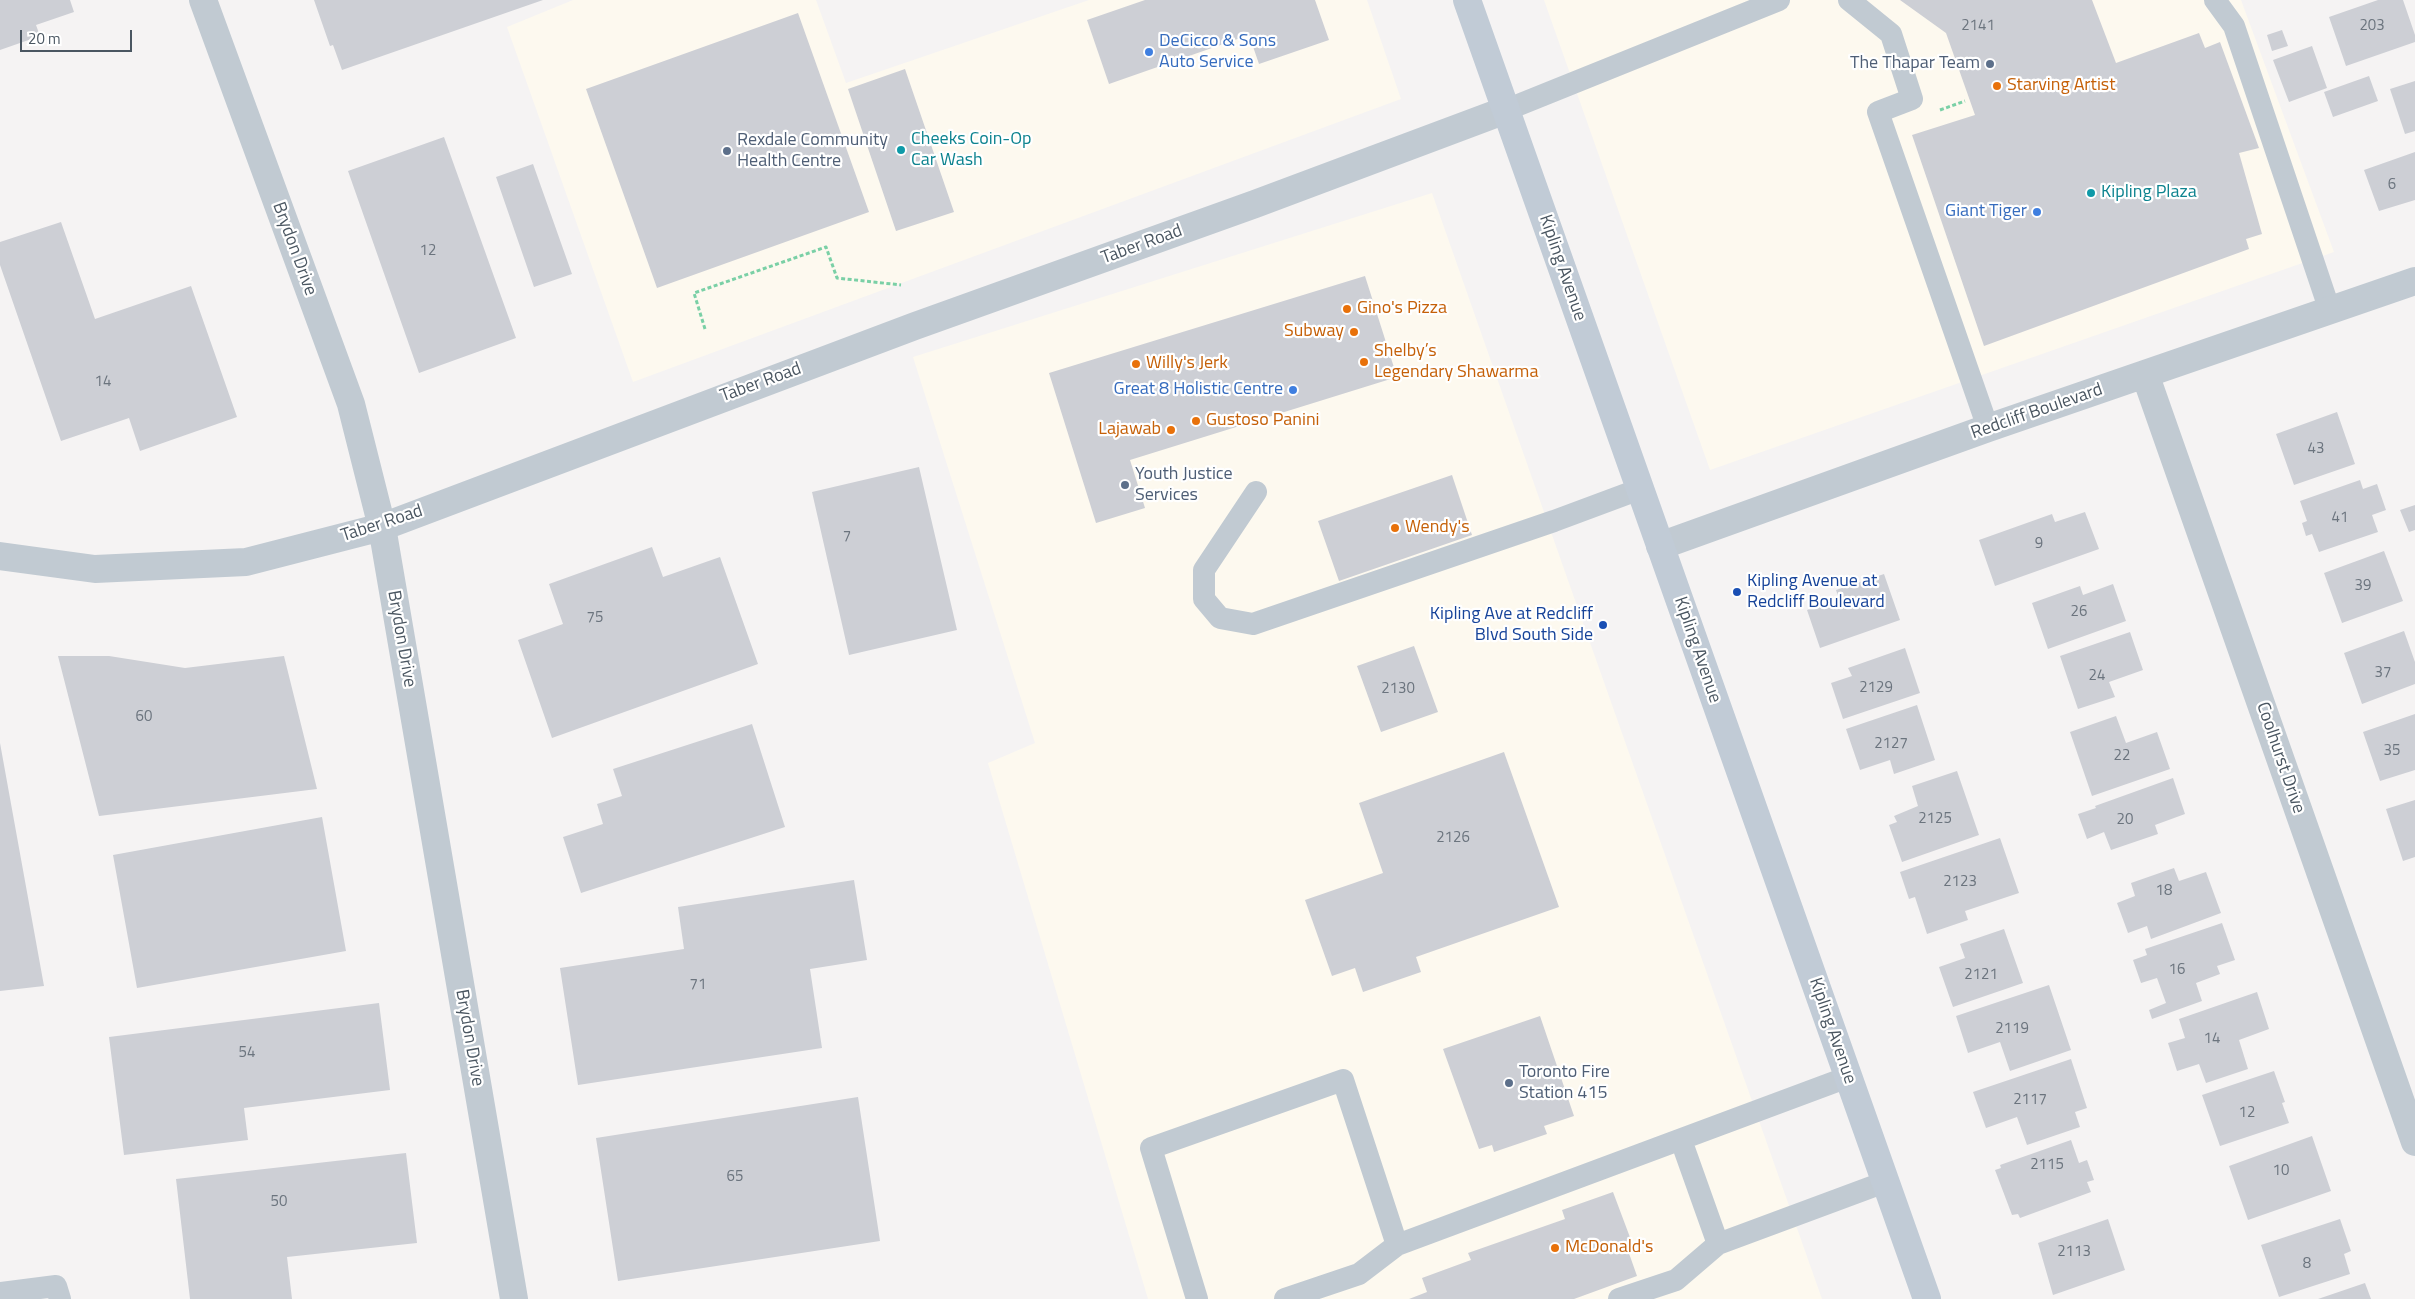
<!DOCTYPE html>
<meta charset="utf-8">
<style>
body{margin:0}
#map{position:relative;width:2415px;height:1299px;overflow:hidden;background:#f5f3f3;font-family:"Titillium Web",sans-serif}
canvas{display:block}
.scale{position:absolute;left:20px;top:30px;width:112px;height:22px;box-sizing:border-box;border:2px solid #4a5661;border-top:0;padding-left:6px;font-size:15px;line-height:18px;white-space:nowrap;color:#4a5661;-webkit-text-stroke:4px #fff;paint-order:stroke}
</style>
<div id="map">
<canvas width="2415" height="1299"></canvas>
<div class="scale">20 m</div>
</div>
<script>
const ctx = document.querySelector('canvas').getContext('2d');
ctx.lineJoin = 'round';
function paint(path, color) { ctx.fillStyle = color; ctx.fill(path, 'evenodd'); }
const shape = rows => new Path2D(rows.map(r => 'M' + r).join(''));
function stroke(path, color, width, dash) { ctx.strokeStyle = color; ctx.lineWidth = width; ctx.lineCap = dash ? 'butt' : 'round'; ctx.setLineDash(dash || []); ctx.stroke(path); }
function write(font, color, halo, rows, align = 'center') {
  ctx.font = font + ' "Titillium Web",sans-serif'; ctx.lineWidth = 4.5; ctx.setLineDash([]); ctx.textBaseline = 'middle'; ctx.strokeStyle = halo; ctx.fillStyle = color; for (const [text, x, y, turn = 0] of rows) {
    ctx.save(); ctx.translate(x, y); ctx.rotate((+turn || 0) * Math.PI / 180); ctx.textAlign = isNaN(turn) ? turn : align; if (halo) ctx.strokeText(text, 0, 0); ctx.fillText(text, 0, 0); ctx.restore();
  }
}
paint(shape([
 [573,0,816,0,846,83,1089,0,1367,0,1401,99,633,382,507,27],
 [1544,0,2241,0,2334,252,1710,470],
 [1432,193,1564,569,1822,1299,1148,1299,988,763,1035,743,913,357]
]), '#fdf9ef');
paint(shape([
 [0,0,70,0,74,12,36,25,40,36,0,50],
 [314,0,543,0,342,70,333,45,330,46],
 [1145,0,1315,0,1329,40,1259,64,1249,35,1109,84,1087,20],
 [1900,0,2092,0,2116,63,2199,33,2205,48,2220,42,2259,148,2239,153,2262,234,2246,239,2249,249,1984,346,1912,135,1975,115,1946,33],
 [2378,0,2403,0,2415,35,2415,42,2346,66,2329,17],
 [798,13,869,212,657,288,586,89],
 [2282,30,2288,46,2272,51,2267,35],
 [2312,46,2327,88,2289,102,2273,60],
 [905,69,954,212,896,231,848,89],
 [2369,76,2378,101,2333,117,2324,92],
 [2415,81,2415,131,2405,134,2390,89],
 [444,137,516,338,419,373,348,171],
 [2415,152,2415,200,2379,211,2364,170],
 [533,164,572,274,534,287,496,177],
 [61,222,95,319,191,286,237,417,140,451,129,418,61,441,0,265,0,242],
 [1365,276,1397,377,1130,460,1145,508,1096,523,1049,373],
 [2337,412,2355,464,2294,485,2276,434],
 [919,467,957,630,849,655,812,492],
 [1452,475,1472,535,1339,581,1318,521],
 [2360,480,2363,489,2377,484,2386,510,2372,515,2378,532,2319,552,2312,534,2306,536,2302,523,2307,521,2300,501],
 [2415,505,2415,530,2409,532,2400,510],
 [2085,512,2099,549,1995,586,1979,540,2052,514,2055,522],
 [652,547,663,577,720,557,758,664,552,738,518,640,563,624,549,584],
 [2384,551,2403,601,2342,623,2324,573],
 [1884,574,1900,620,1820,648,1807,610,1839,599,1836,590],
 [2113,584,2126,621,2048,649,2032,603,2080,586,2083,595],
 [2404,631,2415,662,2415,684,2362,704,2344,653],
 [2130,632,2143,670,2109,682,2115,697,2078,709,2060,656],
 [1414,646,1438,712,1381,732,1357,666],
 [1905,648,1920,693,1843,719,1831,683,1852,676,1848,668],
 [58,656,109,656,185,668,284,656,317,789,99,816],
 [1917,705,1935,760,1894,774,1890,760,1860,770,1846,729],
 [2415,714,2415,770,2380,781,2363,732],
 [2116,716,2126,743,2157,732,2170,769,2092,796,2070,732],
 [752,724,785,827,581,893,563,837,603,824,597,804,622,796,613,769],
 [0,743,44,986,0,991],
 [1504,752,1559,907,1416,957,1421,972,1363,992,1355,968,1332,976,1305,900,1383,873,1359,803],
 [1957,771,1979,835,1902,862,1889,825,1897,822,1894,816,1918,806,1912,786],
 [2173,778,2185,814,2155,825,2158,834,2111,850,2104,832,2087,839,2078,814,2096,808,2095,806],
 [2415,800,2415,857,2403,861,2386,809],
 [322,817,346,951,137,988,113,855],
 [2000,838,2019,893,1965,911,1968,920,1927,934,1915,897,1909,899,1900,872],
 [2174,868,2179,881,2206,872,2221,913,2151,939,2147,926,2128,933,2117,903,2135,896,2131,883],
 [854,880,867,960,810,969,822,1048,578,1085,560,968,684,949,678,907],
 [2222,923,2235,960,2217,966,2220,974,2196,983,2202,1001,2152,1019,2149,1010,2166,1003,2157,978,2141,983,2133,960,2147,955,2145,949],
 [2004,929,2023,983,1953,1007,1939,967,1965,958,1960,944],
 [2049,985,2071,1050,2010,1071,2000,1042,1968,1053,1956,1016],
 [2257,992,2269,1029,2239,1040,2248,1069,2206,1083,2199,1064,2177,1071,2168,1043,2185,1038,2179,1019],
 [379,1003,390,1090,244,1108,248,1140,124,1155,109,1037],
 [1540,1016,1574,1116,1544,1126,1547,1134,1494,1152,1492,1145,1479,1149,1443,1049],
 [2071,1059,2087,1108,2075,1112,2080,1127,2027,1145,2017,1117,1986,1128,1973,1092],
 [2274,1071,2285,1102,2282,1103,2289,1123,2220,1146,2202,1095],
 [858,1097,880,1241,618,1281,596,1138],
 [2312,1136,2331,1191,2248,1220,2229,1166],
 [2071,1140,2079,1163,2087,1160,2094,1180,2087,1182,2091,1192,2020,1218,2018,1214,2012,1215,1995,1170,2001,1168,2000,1165],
 [406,1153,417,1243,287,1257,292,1299,190,1299,176,1179],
 [1613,1192,1631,1240,1625,1242,1637,1276,1574,1299,1409,1299,1427,1292,1422,1278,1471,1260,1468,1253,1565,1219,1562,1210],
 [2108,1219,2125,1270,2053,1295,2038,1243],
 [2340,1219,2351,1251,2344,1254,2350,1274,2279,1297,2261,1245],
 [2365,1283,2371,1299,2318,1299]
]), '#cdcfd5');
stroke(shape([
 [1940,110,1965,101],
 [705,329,694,293,826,247,837,278,901,285]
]), '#7ad0a6', 3, [4, 2.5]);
stroke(shape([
 [1849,0,1891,34,1912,99,1878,112,1988,428],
 [2215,0,2234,26,2330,311],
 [1506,110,1779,0],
 [1256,492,1204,570,1204,599,1220,618,1253,624,1554,521,1640,489],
 [1681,1140,1718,1244],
 [0,1293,56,1286,60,1299],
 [1197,1299,1151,1148,1343,1080,1397,1245],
 [1285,1299,1359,1274,1397,1245,1848,1077],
 [1619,1299,1676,1280,1718,1244,1885,1182]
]), '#c1cad2', 22);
stroke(shape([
 [203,0,351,404,382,527,514,1299],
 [2145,374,2415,1142],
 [1660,546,1988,428,2415,281],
 [0,556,95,569,246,562,382,527,915,326,1255,204,1506,110]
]), '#c1cad2', 28);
stroke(shape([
 [1467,0,1927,1299]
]), '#c1cbd6', 28);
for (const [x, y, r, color] of [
 [1149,52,5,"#3f7fe0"],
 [1990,64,5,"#5c6f8a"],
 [1997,86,5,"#e8710a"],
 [901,150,5,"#0f9aa8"],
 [727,151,5,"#5c6f8a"],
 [2091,193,5,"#0f9aa8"],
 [2037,212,5,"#3f7fe0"],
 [1347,309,5,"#e8710a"],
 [1354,332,5,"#e8710a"],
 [1364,362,5,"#e8710a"],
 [1136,364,5,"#e8710a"],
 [1293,390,5,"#3f7fe0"],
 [1196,421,5,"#e8710a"],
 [1171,430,5,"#e8710a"],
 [1125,485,5,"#5c6f8a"],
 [1395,528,5,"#e8710a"],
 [1737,592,5,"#1a4fb4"],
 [1603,625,5,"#1a4fb4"],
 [1509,1083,5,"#5c6f8a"],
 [1555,1248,5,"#e8710a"]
]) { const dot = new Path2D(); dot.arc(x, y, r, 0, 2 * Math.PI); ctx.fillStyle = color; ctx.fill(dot); stroke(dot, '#fff', 2); }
write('15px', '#6b747e', null, [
 ["2141",1978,26],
 ["203",2372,26],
 ["6",2392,185],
 ["12",428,251],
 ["14",103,382],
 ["43",2316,449],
 ["41",2340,518],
 ["7",847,537],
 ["9",2039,544],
 ["39",2363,586],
 ["26",2079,612],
 ["75",595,618],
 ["37",2383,673],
 ["24",2097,676],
 ["2129",1876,688],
 ["2130",1398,689],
 ["60",144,717],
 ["2127",1891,744],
 ["35",2392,751],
 ["22",2122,756],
 ["2125",1935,819],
 ["20",2125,820],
 ["2126",1453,838],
 ["2123",1960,882],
 ["18",2164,891],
 ["16",2177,970],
 ["2121",1981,975],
 ["71",698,985],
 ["2119",2012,1029],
 ["14",2212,1039],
 ["54",247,1053],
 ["2117",2030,1100],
 ["12",2247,1113],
 ["2115",2047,1165],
 ["10",2281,1171],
 ["65",735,1177],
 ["50",279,1202],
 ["2113",2074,1252],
 ["8",2307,1264]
]);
write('18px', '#366cbe', '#fff', [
 ["DeCicco & Sons",1159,42,"left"],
 ["Auto Service",1159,63,"left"],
 ["Giant Tiger",2027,212],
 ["Great 8 Holistic Centre",1283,390]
], 'right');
write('18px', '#4e5e75', '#fff', [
 ["The Thapar Team",1980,64,"right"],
 ["Rexdale Community",737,141],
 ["Health Centre",737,162],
 ["Youth Justice",1135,475],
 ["Services",1135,496],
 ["Toronto Fire",1519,1073],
 ["Station 415",1519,1094]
], 'left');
write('18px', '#c56008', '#fff', [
 ["Starving Artist",2007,86],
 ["Gino's Pizza",1357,309],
 ["Subway",1344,332,"right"],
 ["Shelby’s",1374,352],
 ["Legendary Shawarma",1374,373],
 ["Willy's Jerk",1146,364],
 ["Gustoso Panini",1206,421],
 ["Lajawab",1161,430,"right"],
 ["Wendy's",1405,528],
 ["McDonald's",1565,1248]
], 'left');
write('18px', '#0d838f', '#fff', [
 ["Cheeks Coin-Op",911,140],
 ["Car Wash",911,161],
 ["Kipling Plaza",2101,193]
], 'left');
write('18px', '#4a5661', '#fff', [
 ["Taber Road",1142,245,-20],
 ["Brydon Drive",294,249,70],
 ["Kipling Avenue",1562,268,71],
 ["Taber Road",761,383,-20],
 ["Redcliff Boulevard",2037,412,-19],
 ["Taber Road",382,524,-18],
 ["Brydon Drive",401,639,80],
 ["Kipling Avenue",1697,650,71],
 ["Coolhurst Drive",2280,758,71],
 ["Kipling Avenue",1832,1031,71],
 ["Brydon Drive",469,1038,80]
]);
write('18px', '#164399', '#fff', [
 ["Kipling Avenue at",1747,582],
 ["Redcliff Boulevard",1747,603],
 ["Kipling Ave at Redcliff",1593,615,"right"],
 ["Blvd South Side",1593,636,"right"]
], 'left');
</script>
